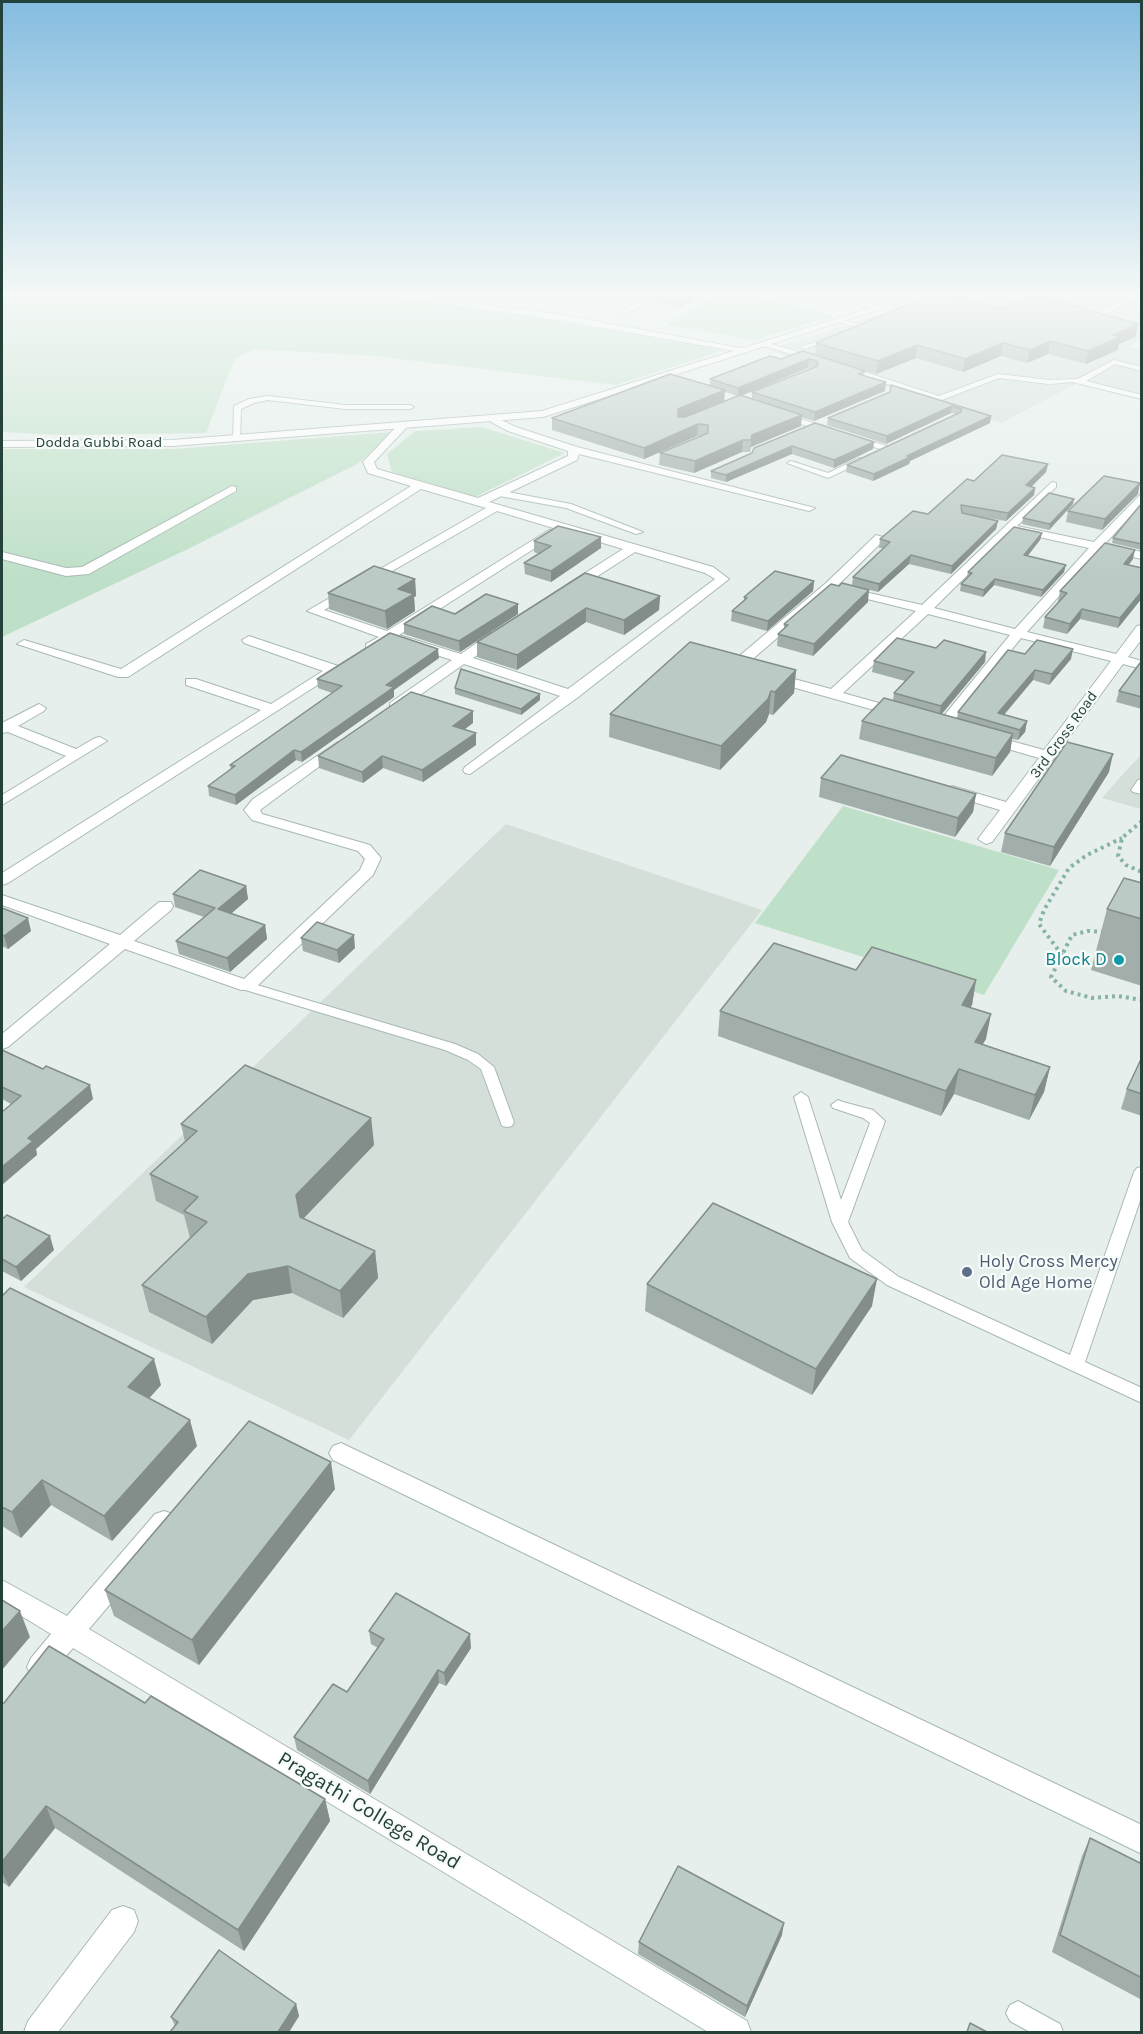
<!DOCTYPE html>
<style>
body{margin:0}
#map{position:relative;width:1143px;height:2034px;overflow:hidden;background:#e6efeb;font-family:Karla,sans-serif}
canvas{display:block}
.frame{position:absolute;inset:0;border:3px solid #24423a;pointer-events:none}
</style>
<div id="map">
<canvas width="1143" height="2034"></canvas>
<div class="frame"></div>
</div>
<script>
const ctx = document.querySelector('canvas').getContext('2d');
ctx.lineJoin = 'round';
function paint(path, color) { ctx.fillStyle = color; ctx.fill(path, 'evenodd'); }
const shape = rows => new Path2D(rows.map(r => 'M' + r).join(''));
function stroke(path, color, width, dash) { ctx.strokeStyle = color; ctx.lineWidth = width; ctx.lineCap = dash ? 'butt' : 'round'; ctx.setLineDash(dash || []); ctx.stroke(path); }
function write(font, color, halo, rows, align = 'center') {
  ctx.font = font + ' Karla,sans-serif'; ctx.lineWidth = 4.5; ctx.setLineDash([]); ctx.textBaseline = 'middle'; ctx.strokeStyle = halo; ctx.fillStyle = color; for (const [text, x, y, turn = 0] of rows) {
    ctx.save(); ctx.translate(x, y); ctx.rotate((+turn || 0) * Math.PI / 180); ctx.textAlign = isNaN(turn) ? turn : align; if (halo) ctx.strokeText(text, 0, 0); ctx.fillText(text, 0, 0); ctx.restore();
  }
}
paint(shape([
 [953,291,1141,291,1141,340,1128,347,1141,350,1141,400,1076,384,1001,423,767,350],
 [1141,755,1141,809,1102,798,1123,774],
 [506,824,762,910,349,1440,24,1287]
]), '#d4dfda');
paint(shape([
 [20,291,340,291,497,312,724,350,616,385,375,356,253,349,234,360,206,433,65,435,2,432,2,300],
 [725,291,735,291,834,316,754,340,666,325],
 [482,427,565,453,475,497,392,472,387,454,415,431],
 [392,432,359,463,186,550,2,637,2,449,174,449],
 [843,806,1059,870,984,995,755,923]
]), '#bfe0c8');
const service = shape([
 [475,291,519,295,526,301,526,306,521,307,520,302,515,298,475,291],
 [995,291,1003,291,1000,294,1042,305,1039,307,992,295,992,293,995,291],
 [1139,291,1142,291,1142,295,1096,320,1083,317,1086,315,1093,317,1139,291],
 [837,318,875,329,876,330,873,332,835,321,837,318],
 [833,335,835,338,804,349,801,347,833,335],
 [763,342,817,357,818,359,814,361,761,345,763,342],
 [1114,360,1142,367,1142,371,1115,364,1086,381,1142,395,1142,399,1072,382,1049,384,999,378,939,401,845,370,852,368,939,396,998,374,1049,380,1078,379,1114,360],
 [268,396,345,405,410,405,414,407,410,409,345,409,268,400,254,403,241,409,240,439,233,441,234,406,249,399,268,396],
 [783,414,831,428,832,430,828,432,780,418,779,416,783,414],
 [857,437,890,447,891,449,887,451,854,441,854,437,857,437],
 [859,458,866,460,828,478,787,463,791,461,828,473,859,458],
 [497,490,571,504,643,532,636,534,566,508,494,495,493,493,497,490],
 [1142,779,1142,794,1133,792,1131,790,1138,780,1142,779],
 [247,982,455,1044,478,1054,494,1067,514,1122,512,1126,507,1127,502,1126,481,1069,468,1060,445,1050,242,989,240,986,247,982],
 [801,1092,808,1097,841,1200,870,1123,863,1118,833,1108,831,1105,838,1100,843,1102,873,1110,885,1121,848,1222,862,1250,899,1277,1070,1355,1134,1172,1137,1168,1142,1167,1142,1195,1085,1362,1142,1388,1142,1403,887,1285,850,1258,832,1222,794,1097,801,1092],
 [1018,2001,1060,2024,1063,2032,1030,2032,1010,2021,1006,2013,1010,2005,1018,2001]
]);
const minor = shape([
 [567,291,578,291,560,301,553,299,567,291],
 [659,291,670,291,626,314,619,312,659,291],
 [805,291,820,291,883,307,879,310,805,291],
 [495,417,516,427,577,447,815,508,809,511,579,454,577,460,489,502,713,567,729,579,577,698,470,774,465,773,463,770,465,767,560,696,464,664,400,709,390,709,390,703,452,660,390,640,376,650,366,650,366,644,379,637,307,611,486,508,421,489,128,677,118,677,17,644,24,640,121,669,411,486,368,473,363,462,398,425,407,427,374,462,377,469,478,498,568,456,568,451,508,431,491,422,491,418,495,417],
 [497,511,623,549,568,584,568,590,576,590,635,552,705,573,715,579,568,689,473,658,501,639,501,633,491,633,461,654,399,635,557,534,557,530,549,530,387,631,324,610,497,511],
 [1052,482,1056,483,1056,487,1017,526,1094,542,1142,493,1142,503,1105,544,1142,552,1142,559,1100,550,1027,632,1116,654,1137,626,1142,625,1142,639,1128,657,1142,661,1142,669,1123,664,1015,811,992,842,986,844,978,839,1000,810,947,794,944,791,952,786,1006,802,1039,758,984,742,982,739,984,736,989,735,1044,750,1111,661,1021,638,948,729,943,730,936,726,938,723,1010,635,928,614,843,693,904,710,904,716,899,717,767,680,765,677,772,673,831,689,916,611,843,593,843,587,922,605,1052,482],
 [1012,531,1089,548,1015,629,934,608,1012,531],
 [232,486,236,487,236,491,89,574,66,576,2,559,2,552,66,568,82,567,232,486],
 [876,535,886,538,834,589,741,669,731,669,731,663,826,583,876,535],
 [249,636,344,668,8,883,2,885,2,873,261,710,186,685,186,679,196,679,271,704,323,671,244,643,242,640,249,636],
 [39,704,46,708,44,711,18,726,76,749,95,738,100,737,107,741,2,805,2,795,66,756,8,732,2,733,2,723,39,704],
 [338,742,345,746,343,749,260,810,262,814,370,845,381,858,373,875,253,990,241,990,125,949,8,1047,2,1049,2,1034,110,944,2,905,2,895,120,935,159,902,171,902,173,906,171,910,134,941,244,979,360,870,365,859,358,851,252,820,244,810,253,799,338,742],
 [341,1443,1142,1825,1142,1854,333,1460,329,1453,333,1446,341,1443],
 [164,1511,173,1514,176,1522,173,1530,89,1629,747,2021,751,2032,708,2032,73,1648,49,1676,40,1679,31,1676,27,1667,31,1658,51,1634,2,1604,2,1580,67,1616,155,1514,164,1511],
 [123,1906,134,1910,138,1921,134,1932,58,2032,24,2032,28,2021,112,1910,123,1906]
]);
const tertiary = shape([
 [925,291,937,291,543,417,172,446,2,447,2,441,172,440,542,411,925,291]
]);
const secondary = shape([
 [356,291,379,291,557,314,751,350,746,353,557,320,356,291]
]);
stroke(service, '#a8b8b2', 2);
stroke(minor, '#a8b8b2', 2);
stroke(tertiary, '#a8b8b2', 2);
stroke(secondary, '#a4bbb3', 2);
stroke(shape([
 [1142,821,1122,838,1118,856,1126,865,1142,872],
 [1104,932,1088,931,1072,935,1051,977,1066,991,1092,998,1118,996,1142,1000],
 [1062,955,1039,924,1044,910,1069,868,1087,855,1122,838]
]), '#86b3a5', 4, [3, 4]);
paint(service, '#fff');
paint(minor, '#fff');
paint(tertiary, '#fff');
paint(secondary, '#fff');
paint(shape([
 [599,291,654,291,638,299],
 [659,291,712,291,681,307,653,302,654,294],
 [1001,309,1138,324,1135,337,1119,344,1118,350,1086,364,1048,354,1027,363,1001,356,963,372,916,358,876,374,865,371,864,376,886,382,885,391,814,421,801,417,801,426,751,447,750,452,742,452,694,473,659,465,660,453,700,436,697,436,644,459,552,430,552,418,710,386,710,379,781,359,815,355,816,343],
 [808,368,810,368,752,392,752,399,741,396],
 [725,392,737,396,724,401],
 [891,385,991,416,990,423,910,461,909,464,873,481,846,472,847,465,956,414,951,413,886,444,827,425,828,418,890,392],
 [874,442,873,449,834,468,792,454,726,482,711,478,711,471,752,453,754,448],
 [1048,464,1046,472,1031,487,1035,488,1034,495,1006,521,969,515,998,521,996,529,951,574,909,564,878,592,852,585,853,577,883,548,879,548,880,539,928,514,974,481],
 [1138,494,1102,530,1066,522,1068,511],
 [1142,503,1142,550,1112,543,1113,538],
 [1073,504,1049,530,1022,524,1023,518],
 [1042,533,1040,540,1027,556,1064,572,1041,597,994,585,983,597,960,591,961,584,967,578,968,572],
 [534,541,601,548,551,582,525,574,524,563,539,554,534,552],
 [1133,559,1129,565,1142,568,1142,598,1118,628,1080,619,1067,634,1043,628,1045,617,1059,601,1058,601,1060,591],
 [585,573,660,596,659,610,624,635,586,622,517,670,477,657,477,642],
 [415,579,416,596,414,597,415,611,387,629,329,609,328,593],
 [814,581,813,591,767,631,731,621,732,611,744,600,744,597],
 [839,586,868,602,813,656,777,646,778,634,784,629,784,624],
 [518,604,518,614,460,652,404,634,404,624,455,614],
 [1025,654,1071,659,1049,685,1033,680,1004,715,1027,721,1025,732,1018,740,1012,739,1010,752,992,776,859,739,862,721,893,700,894,693,905,681,872,672,874,661,985,662,942,714,957,718,958,712],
 [439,658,394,690,394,697,302,762,296,760,236,805,209,796,208,786,231,769,230,765,332,693,318,688,317,679],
 [1142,664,1142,709,1116,702,1119,691],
 [796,670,794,693,773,715,769,714,766,722,720,770,609,737,610,714],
 [455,688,540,700,521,715,455,694],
 [473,723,464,730,476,745,423,782,383,768,363,783,319,768,318,756],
 [1109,772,1050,866,1001,852,1005,833],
 [821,778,976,794,973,812,955,837,819,797],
 [1142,883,1142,986,1091,970,1107,909],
 [246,886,248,899,231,914,265,925,267,939,230,972,179,954,176,941,204,917,175,907,173,894],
 [2,908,31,931,8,949,2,946],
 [301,938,355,948,339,963,303,951],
 [856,970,976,980,972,1005,970,1007,986,1039,982,1044,1050,1067,1044,1092,1029,1120,954,1094,941,1116,718,1036,720,1011],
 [2,1050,93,1099,36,1149,37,1155,11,1104,2,1099],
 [1142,1057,1142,1116,1121,1109,1127,1089],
 [371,1118,374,1145,303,1219,375,1251,378,1278,343,1318,292,1293,253,1300,212,1344,149,1312,142,1285,190,1238,184,1215,156,1201,150,1174,185,1142,181,1124],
 [2,1219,54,1250,21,1281,2,1271],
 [647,1284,872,1306,812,1395,645,1311],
 [2,1296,161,1385,149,1398,197,1446,112,1541,51,1505,21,1538,2,1526],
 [335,1489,199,1665,114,1616,105,1590],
 [369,1631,471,1648,446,1686,439,1683,370,1794,297,1750,294,1737,347,1692,378,1648,371,1644],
 [2,1703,145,1703,325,1799,330,1821,244,1951,55,1828,9,1887,2,1882],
 [1090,1838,1142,1864,1142,2000,1052,1952,1082,1856],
 [782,1935,745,2017,638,1954,639,1942],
 [296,2004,299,2016,289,2032,170,2032,175,2026,171,2017]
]), '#a1aea9');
paint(shape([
 [639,291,654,291,638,299],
 [697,291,712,291,681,307,681,299],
 [1138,324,1135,337,1119,344,1118,350,1086,364,1088,351,1113,335],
 [1050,341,1048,354,1027,363,1030,350],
 [1003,343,1001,356,963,372,965,359],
 [917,345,916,358,876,374,878,361],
 [809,359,808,368,738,397,738,388],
 [886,382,885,391,814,421,815,412],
 [725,390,724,401,677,420,678,409],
 [952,406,951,413,886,444,887,436],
 [802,415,801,426,751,447,750,452,752,435],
 [991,416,990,423,910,461,909,464,873,481,874,474,907,456],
 [698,424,697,436,644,459,644,448],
 [743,440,742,452,694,473,695,461],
 [874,442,873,449,834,468,834,460],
 [792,446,792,454,726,482,726,475],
 [1048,464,1046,472,1025,493,1026,485],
 [1140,483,1138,494,1102,530,1105,519],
 [1035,488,1034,495,1006,521,1008,513],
 [1074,499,1073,504,1049,530,1050,524],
 [998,521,996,529,951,574,952,566],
 [1042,533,1040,540,1023,562,1024,555],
 [601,537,601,548,551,582,551,571],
 [1135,550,1133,559,1121,573,1124,564],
 [911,555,909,564,878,592,879,584],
 [1066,565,1064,572,1041,597,1043,590],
 [415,579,416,596,414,597,415,611,387,629,385,611,398,589],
 [995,579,994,585,983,597,984,590],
 [814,581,813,591,767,631,768,621],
 [869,590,868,602,813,656,814,644],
 [1142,591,1142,598,1118,628,1120,618],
 [660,596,659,610,624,635,624,620],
 [518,604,518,614,460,652,459,641],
 [586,608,586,622,517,670,517,655],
 [1082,609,1080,619,1067,634,1070,624],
 [438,649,439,658,394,690,394,697,302,762,301,752,386,685],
 [1073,649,1071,659,1049,685,1052,674],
 [986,652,985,662,939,717,941,706],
 [796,670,794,693,773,715,775,692],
 [1035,670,1033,680,996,724,998,713],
 [771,691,769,714,766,722,720,770,721,746],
 [540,694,540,700,521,715,521,709],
 [473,711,473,723,454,737,453,726],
 [1027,721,1025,732,1018,740,1020,730],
 [476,733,476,745,423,782,422,770],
 [1013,734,1010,752,992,776,996,758],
 [294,750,296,760,236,805,235,795],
 [1113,754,1109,772,1050,866,1054,847],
 [382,756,383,768,363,783,362,772],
 [976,794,973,812,955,837,958,818],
 [246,886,248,899,221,922,218,909],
 [28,918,31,931,8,949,4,936],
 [265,925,267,939,230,972,227,958],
 [354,935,355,948,339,963,337,950],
 [976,980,972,1005,957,1029,962,1005],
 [991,1014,986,1039,969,1067,975,1042],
 [1050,1067,1044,1092,1029,1120,1035,1095],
 [959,1069,954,1094,941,1116,946,1091],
 [90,1085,93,1099,36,1149,37,1155,2,1185,2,1167,28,1138],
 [371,1118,374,1145,300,1222,296,1195],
 [50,1236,54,1250,21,1281,16,1267],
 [375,1251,378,1278,343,1318,340,1291],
 [288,1266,292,1293,253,1300,212,1344,206,1317,248,1274],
 [877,1279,872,1306,812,1395,816,1369],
 [154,1359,161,1385,136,1413,128,1387],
 [190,1420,197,1446,112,1541,104,1516],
 [331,1462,335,1489,199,1665,192,1640],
 [42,1480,51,1505,21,1538,12,1512],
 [20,1611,30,1637,2,1670,2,1631],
 [470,1634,471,1648,446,1686,444,1673],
 [438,1670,439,1683,370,1794,368,1781],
 [325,1799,330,1821,244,1951,238,1930],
 [46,1806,55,1828,9,1887,2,1872,2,1862],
 [784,1923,782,1935,745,2017,747,2006],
 [296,2004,299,2016,289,2032,278,2032]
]), '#838d89');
const building = shape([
 [659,291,697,291,681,299,654,294,659,291],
 [938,292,1001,309,1035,295,1138,324,1113,335,1120,337,1088,351,1050,341,1030,350,1003,343,965,359,917,345,878,361,816,343,938,292],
 [803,351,865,371,858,374,886,382,815,412,752,392,818,366,817,361,809,359,738,388,710,379,770,356,781,359,803,351],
 [670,374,725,390,678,409,678,417,685,417,740,395,802,415,752,435,751,440,743,440,695,461,660,453,708,433,708,425,698,424,644,448,552,418,670,374],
 [891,385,991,416,907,456,910,457,874,474,847,465,961,412,962,409,952,406,887,436,828,418,890,392,891,385],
 [815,423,874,442,834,460,792,446,726,475,711,471,752,453,754,448,815,423],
 [1002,455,1048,464,1026,485,1035,488,1008,513,961,505,962,513,998,521,952,566,911,555,879,584,853,577,890,542,880,539,913,511,928,514,967,479,974,481,1002,455],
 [1104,476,1140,483,1105,519,1068,511,1104,476],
 [1049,493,1074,499,1050,524,1023,518,1049,493],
 [1142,503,1142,544,1113,538,1142,503],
 [558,526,601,537,551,571,524,563,551,546,534,541,558,526],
 [1014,527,1042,533,1024,555,1066,565,1043,590,995,579,984,590,961,584,972,573,968,572,1014,527],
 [1105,543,1135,550,1124,564,1142,568,1142,591,1120,618,1082,609,1070,624,1045,617,1067,593,1060,591,1105,543],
 [374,566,415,579,398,589,414,594,385,611,328,593,374,566],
 [775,571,814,581,768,621,732,611,747,598,744,597,775,571],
 [585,573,660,596,624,620,586,608,517,655,477,642,585,573],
 [842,583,869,590,814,644,778,634,788,625,784,624,831,584,839,586,842,583],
 [486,594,518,604,459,641,404,624,432,606,455,614,486,594],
 [390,633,438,649,386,685,394,687,301,752,294,750,235,795,208,786,235,766,230,765,342,686,317,679,390,633],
 [897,638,936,648,944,640,986,652,941,706,894,693,914,672,874,661,897,638],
 [1037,640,1073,649,1052,674,1035,670,998,713,1027,721,1020,730,958,712,1008,650,1025,654,1037,640],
 [690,642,796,670,775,692,771,691,768,699,721,746,610,714,690,642],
 [1140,663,1142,664,1142,697,1119,691,1140,663],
 [461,669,540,694,521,709,455,688,461,669],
 [411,692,473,711,453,726,476,733,422,770,382,756,362,772,318,756,411,692],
 [884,698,1013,734,996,758,862,721,884,698],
 [1067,742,1113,754,1054,847,1005,833,1067,742],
 [841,755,976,794,958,818,821,778,841,755],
 [200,870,246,886,218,909,265,925,227,958,176,941,215,908,173,894,200,870],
 [1124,878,1142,883,1142,919,1107,909,1124,878],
 [2,908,28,918,4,936,2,935,2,908],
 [317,922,354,935,337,950,301,938,317,922],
 [774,943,856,970,872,947,976,980,962,1005,991,1014,975,1042,1050,1067,1035,1095,959,1069,946,1091,720,1011,774,943],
 [2,1050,43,1069,46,1066,90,1085,28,1138,33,1141,2,1167,2,1112,21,1096,2,1087,2,1050],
 [1142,1057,1142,1094,1127,1089,1142,1057],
 [245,1065,371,1118,296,1195,300,1217,375,1251,340,1291,288,1266,248,1274,206,1317,142,1285,207,1222,184,1211,198,1197,150,1174,197,1131,181,1124,245,1065],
 [713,1203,877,1279,816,1369,647,1284,713,1203],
 [7,1215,50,1236,16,1267,2,1259,2,1219,7,1215],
 [10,1288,154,1359,128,1387,190,1420,104,1516,42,1480,12,1512,2,1507,2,1296,10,1288],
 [249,1421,331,1462,192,1640,105,1590,249,1421],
 [396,1593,470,1634,444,1673,438,1670,368,1781,294,1737,333,1684,347,1692,384,1639,369,1631,396,1593],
 [2,1600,20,1611,2,1631,2,1600],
 [49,1646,145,1703,151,1696,325,1799,238,1930,46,1806,2,1862,2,1703,4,1703,49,1646],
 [1090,1838,1142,1864,1142,1978,1060,1935,1090,1838],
 [678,1866,784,1923,747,2006,639,1942,678,1866],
 [219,1950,296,2004,278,2032,170,2032,178,2022,171,2017,219,1950],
 [970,2023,987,2032,967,2032,970,2023]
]);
paint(building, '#bbcac4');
stroke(building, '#838d89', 1.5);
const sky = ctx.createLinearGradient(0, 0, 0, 576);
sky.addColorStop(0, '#84bce0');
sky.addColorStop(0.51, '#f4f8f6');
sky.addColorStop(1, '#f4f8f600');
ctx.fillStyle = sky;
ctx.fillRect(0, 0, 1143, 576);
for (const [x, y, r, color] of [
 [1119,960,6,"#0f9aa8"],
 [967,1272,6,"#5c6f8a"]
]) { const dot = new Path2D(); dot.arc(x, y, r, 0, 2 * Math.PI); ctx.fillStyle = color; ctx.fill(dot); stroke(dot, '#f7fbf9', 2); }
write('15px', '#24423a', '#f7fbf9', [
 ["Dodda Gubbi Road",99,443],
 ["3rd Cross Road",1064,735,-54]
]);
write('18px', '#0d838f', '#f7fbf9', [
 ["Block D",1107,960]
], 'right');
write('18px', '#4e5e75', '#f7fbf9', [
 ["Holy Cross Mercy",979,1262],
 ["Old Age Home",979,1283]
], 'left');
write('21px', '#24423a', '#f7fbf9', [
 ["Pragathi College Road",369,1811,31]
]);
</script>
